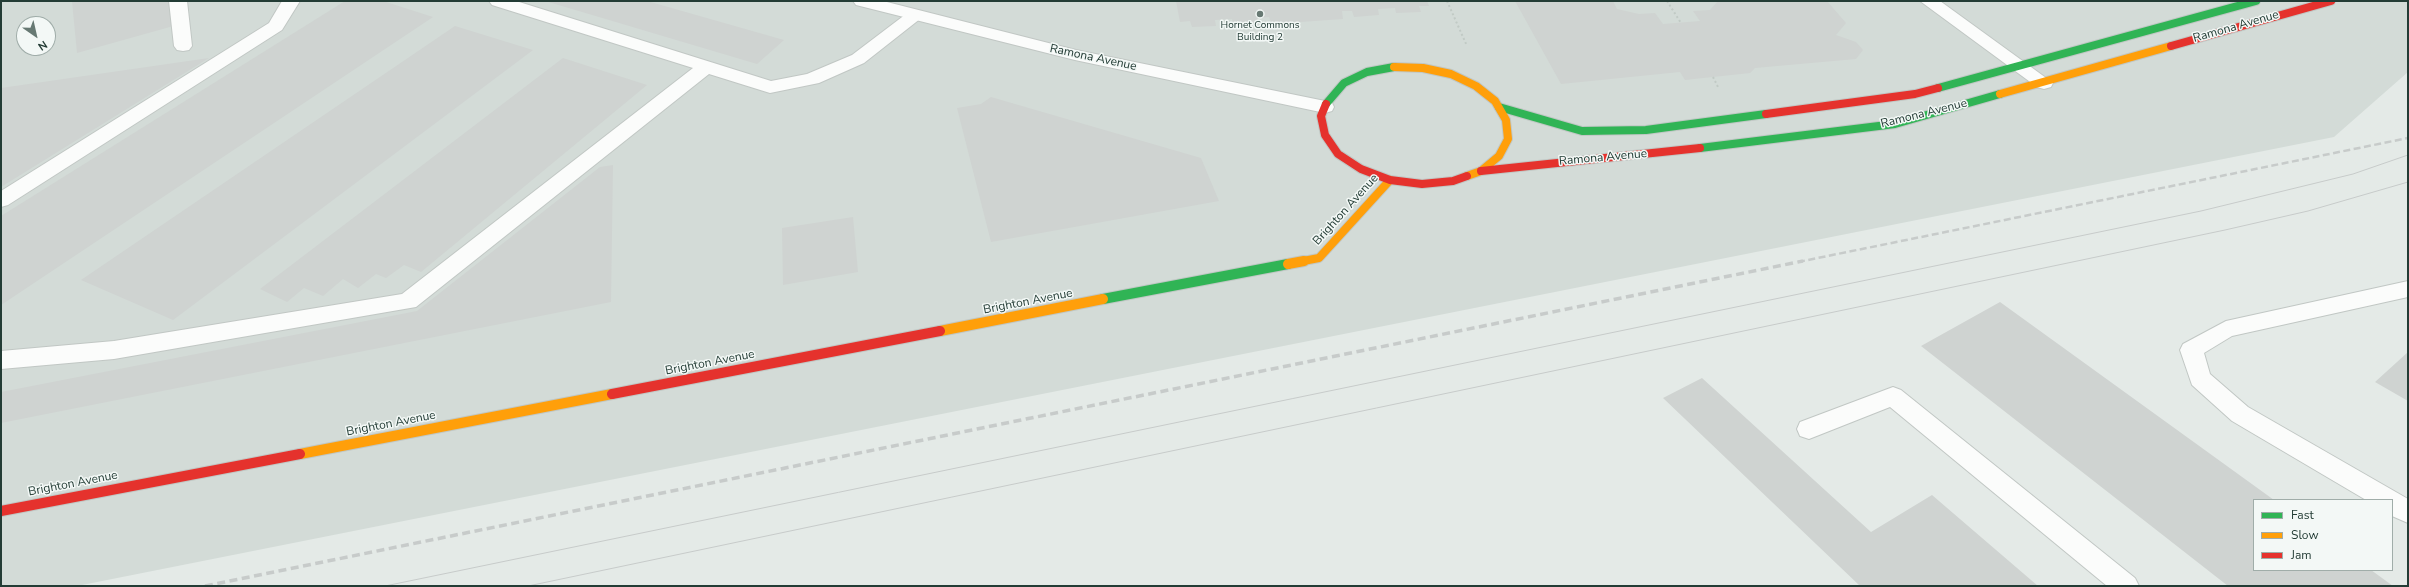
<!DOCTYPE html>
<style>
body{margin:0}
#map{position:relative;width:2409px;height:587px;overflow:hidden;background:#e4eae7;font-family:"Nunito Sans",sans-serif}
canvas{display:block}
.frame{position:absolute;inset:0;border:2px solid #233c35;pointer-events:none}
.legend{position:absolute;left:2253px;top:499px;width:140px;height:72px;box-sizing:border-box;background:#f3f8f6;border:1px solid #a0ada9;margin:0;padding:5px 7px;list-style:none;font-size:12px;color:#233c35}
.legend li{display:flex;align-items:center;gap:8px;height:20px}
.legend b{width:20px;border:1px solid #a0ada9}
.north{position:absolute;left:16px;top:16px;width:40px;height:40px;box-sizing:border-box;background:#f3f8f6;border:1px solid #a0ada9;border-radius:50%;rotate:146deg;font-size:11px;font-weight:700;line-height:16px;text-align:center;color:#233c35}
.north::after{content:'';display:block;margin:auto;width:14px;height:18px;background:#677973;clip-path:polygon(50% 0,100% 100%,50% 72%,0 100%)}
</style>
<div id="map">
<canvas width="2409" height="587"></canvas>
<div class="frame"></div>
<ul class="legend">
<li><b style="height:5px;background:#30b455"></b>Fast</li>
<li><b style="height:5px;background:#ff9f0a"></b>Slow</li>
<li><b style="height:5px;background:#e5322d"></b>Jam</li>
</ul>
<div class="north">N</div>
</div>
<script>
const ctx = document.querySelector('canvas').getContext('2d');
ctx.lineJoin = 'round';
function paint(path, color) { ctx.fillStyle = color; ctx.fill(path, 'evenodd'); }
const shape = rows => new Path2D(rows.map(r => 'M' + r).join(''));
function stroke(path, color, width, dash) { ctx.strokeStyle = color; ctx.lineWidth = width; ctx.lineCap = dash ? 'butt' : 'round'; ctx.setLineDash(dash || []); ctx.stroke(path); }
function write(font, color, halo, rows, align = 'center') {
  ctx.font = font + ' "Nunito Sans",sans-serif'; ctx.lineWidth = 3; ctx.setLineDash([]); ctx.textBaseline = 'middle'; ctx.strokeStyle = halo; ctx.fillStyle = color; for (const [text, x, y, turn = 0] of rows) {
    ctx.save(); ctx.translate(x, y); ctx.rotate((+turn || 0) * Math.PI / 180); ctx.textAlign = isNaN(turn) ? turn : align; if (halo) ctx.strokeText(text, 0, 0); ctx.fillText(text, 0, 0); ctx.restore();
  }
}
paint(shape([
 [1,1,2408,1,2408,72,2334,137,77,586,1,586],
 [24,24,48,24,48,48,24,48]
]), '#d3dbd7');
paint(shape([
 [72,1,173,1,177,25,77,53],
 [345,1,383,1,433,17,1,305,1,216],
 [545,1,647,1,784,40,757,64],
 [1176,1,1427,1,1429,6,1419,6,1421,12,1396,13,1395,8,1378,9,1379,15,1354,17,1352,11,1342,11,1343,19,1272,24,1269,17,1257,18,1259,23,1233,26,1232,19,1215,20,1216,26,1192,27,1190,21,1180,22],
 [1515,1,1613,1,1617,9,1639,14,1655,13,1663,24,1700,21,1693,11,1710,10,1718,1,1827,1,1846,23,1836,35,1856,42,1863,50,1856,59,1755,68,1750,73,1685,80,1680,72,1561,84],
 [455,26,533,50,173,320,81,280],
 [209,58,1,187,1,88],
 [563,58,647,85,421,272,404,265,386,278,376,274,358,288,343,279,323,296,304,288,287,302,260,289],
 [991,97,1201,158,1219,201,991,242,957,108,981,104],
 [613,165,611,302,1,423,1,392,417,311,600,167],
 [853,217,858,272,783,285,782,228],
 [2000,302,2274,500,2254,500,2254,570,2371,570,2393,586,2228,586,1921,346],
 [2408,352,2408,401,2375,382],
 [1702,378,1871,532,1932,495,2038,586,1860,586,1663,398]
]), '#cfd3d1');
const lane = shape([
 [169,1,187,1,192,46,189,50,183,51,177,50,174,46,169,1],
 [282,1,300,1,282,30,8,205,1,207,1,191,269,23,282,1],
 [489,1,516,1,771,81,807,74,852,55,910,11,922,11,925,15,864,63,819,83,770,93,709,74,416,307,114,359,1,369,1,351,114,341,402,294,693,68,492,5,489,1],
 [1920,1,1940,1,2053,83,2051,87,2044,89,2037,87,1920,1],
 [2408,281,2408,297,2232,336,2204,353,2210,374,2248,407,2408,499,2408,523,2392,516,2392,500,2366,500,2232,421,2192,385,2180,350,2183,344,2226,321,2408,281],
 [1893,387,1901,390,2135,578,2139,586,2107,586,1890,407,1809,439,1800,436,1797,429,1800,422,1893,387]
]);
const street = shape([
 [853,1,883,1,1076,50,1325,101,1332,103,1334,107,1332,111,1325,113,1075,60,856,5,853,1]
]);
const fastFar1 = shape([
 [1938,88,2256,1],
 [1326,104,1344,83,1367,72,1394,67],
 [1499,107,1582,131,1646,130,1766,114],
 [1700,148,1895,124,2000,94]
]);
const fast = shape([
 [1103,299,1288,264]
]);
const slowFar1 = shape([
 [1394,67,1423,68,1451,74,1476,86,1495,101,1506,120,1508,139,1499,156,1481,171,1467,176],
 [2000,94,2171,46],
 [1298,262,1319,258,1390,180]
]);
const slow = shape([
 [1288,264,1304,261],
 [940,331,1103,299],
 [300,454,612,394]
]);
const jamFar1 = shape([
 [2171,46,2331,1],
 [1326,104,1321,116,1325,135,1338,154,1361,169,1390,180,1422,184,1453,181,1467,176],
 [1766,114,1915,94,1938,88],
 [1481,171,1700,148]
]);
const jam = shape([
 [612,394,940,331],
 [1,511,300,454]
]);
stroke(lane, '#c1c7c4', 2);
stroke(street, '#c1c7c4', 2);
stroke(fastFar1, '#c0c7c4', 10);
stroke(fast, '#c0c7c4', 12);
stroke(slowFar1, '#c0c7c4', 10);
stroke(slow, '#c0c7c4', 12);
stroke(jamFar1, '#c0c7c4', 10);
stroke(jam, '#c0c7c4', 12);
stroke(shape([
 [1447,1,1467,46],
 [1667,1,1681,23],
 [1713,77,1719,89]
]), '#c1cac5', 2, [2, 2.5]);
paint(lane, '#fbfcfb');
paint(street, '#fbfcfb');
stroke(fastFar1, '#30b455', 8);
stroke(fast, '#30b455', 10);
stroke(slowFar1, '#ff9f0a', 8);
stroke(slow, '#ff9f0a', 10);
stroke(jamFar1, '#e5322d', 8);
stroke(jam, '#e5322d', 10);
stroke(shape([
 [385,586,2201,211,2353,174,2408,155],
 [528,586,2225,230,2308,211,2408,182]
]), '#c7cbca', 1);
stroke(shape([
 [1798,262,2408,138]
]), '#c7cbca', 2.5, [7, 3.5]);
stroke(shape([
 [205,586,1803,261]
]), '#c7cbca', 3.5, [8, 4.5]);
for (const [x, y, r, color] of [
 [1260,14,4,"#677973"]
]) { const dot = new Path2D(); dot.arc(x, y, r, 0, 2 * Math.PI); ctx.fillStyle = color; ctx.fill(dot); stroke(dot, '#f3f8f6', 1.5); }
write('10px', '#233c35', '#f3f8f6', [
 ["Hornet Commons",1260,26],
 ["Building 2",1260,38]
]);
write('12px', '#233c35', '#f3f8f6', [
 ["Ramona Avenue",2236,27,-16],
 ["Ramona Avenue",1093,58,12],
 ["Ramona Avenue",1924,114,-14],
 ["Ramona Avenue",1603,158,-5],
 ["Brighton Avenue",1346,210,-48],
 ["Brighton Avenue",1028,302,-11],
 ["Brighton Avenue",710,363,-11],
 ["Brighton Avenue",391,424,-11],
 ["Brighton Avenue",73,484,-11]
]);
</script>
